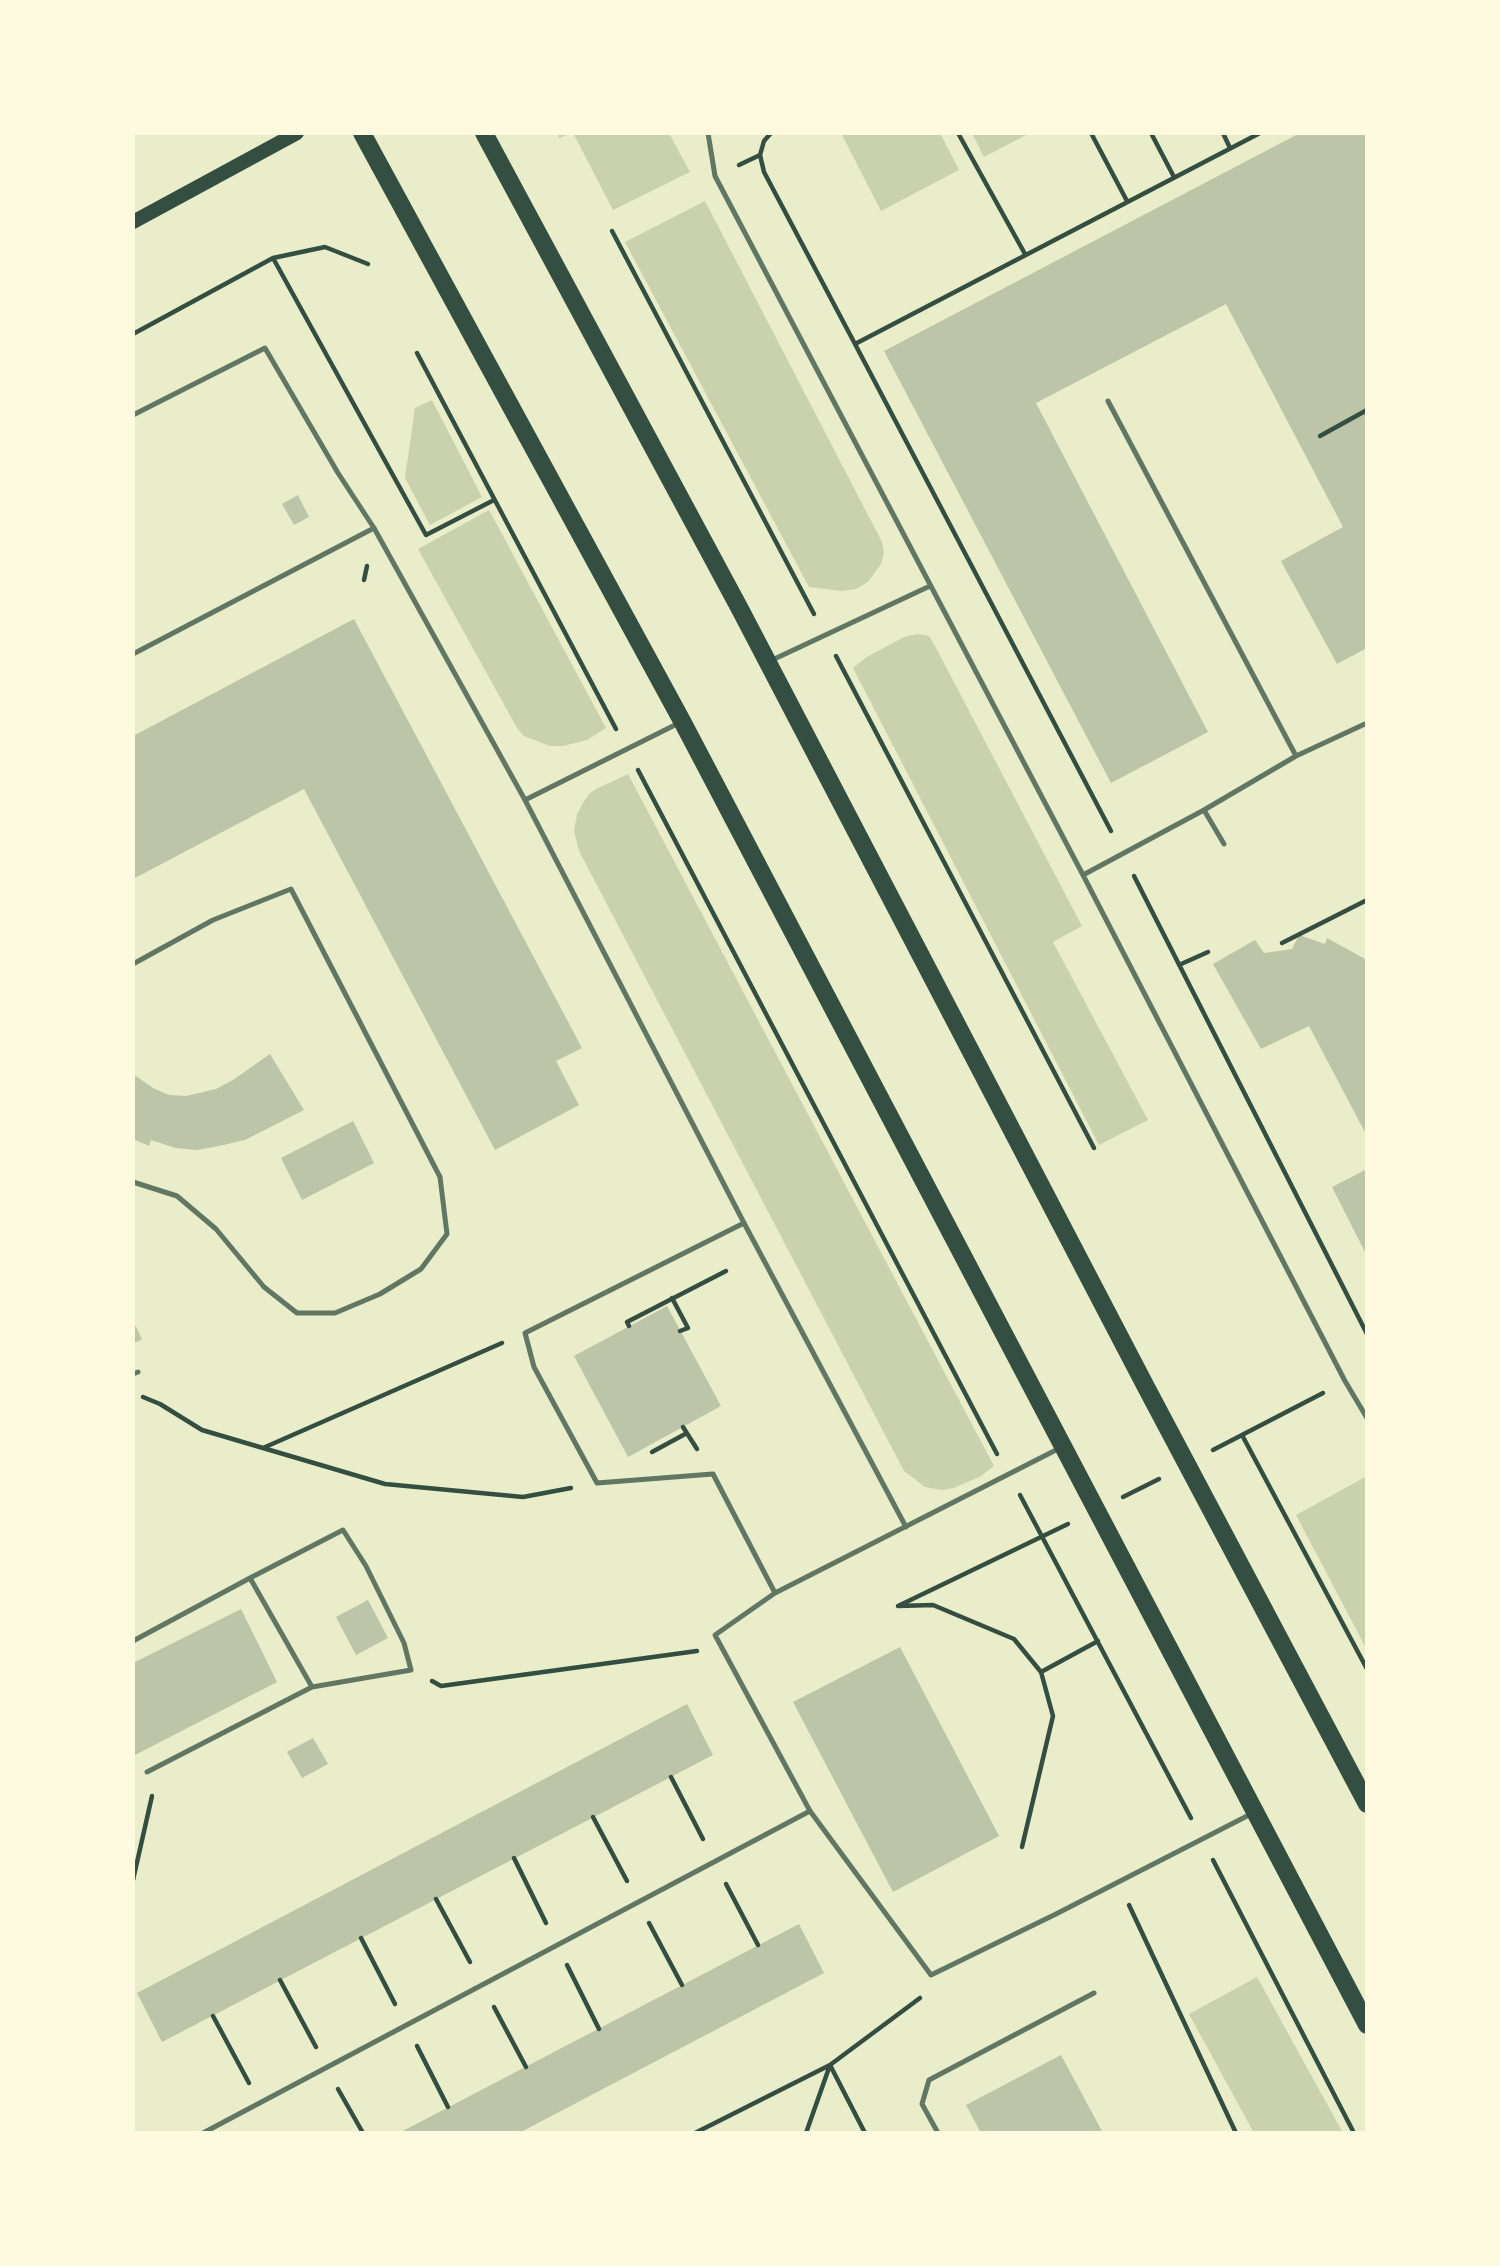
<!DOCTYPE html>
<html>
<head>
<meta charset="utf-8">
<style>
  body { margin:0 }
  #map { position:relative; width:1500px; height:2266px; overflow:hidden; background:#e9edc9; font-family:Rubik,sans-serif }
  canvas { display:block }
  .frame { position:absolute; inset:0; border:135px solid #fefae0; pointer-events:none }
</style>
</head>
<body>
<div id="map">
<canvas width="1500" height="2266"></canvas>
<div class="frame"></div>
</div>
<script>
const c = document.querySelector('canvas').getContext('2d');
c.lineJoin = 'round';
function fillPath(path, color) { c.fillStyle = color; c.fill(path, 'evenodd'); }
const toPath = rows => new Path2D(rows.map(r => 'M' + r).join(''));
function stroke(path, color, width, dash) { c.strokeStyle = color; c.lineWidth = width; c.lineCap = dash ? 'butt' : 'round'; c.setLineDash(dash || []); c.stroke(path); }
const green = toPath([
  [558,133,669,133,690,172,613,210,573,133,559,138],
  [841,133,940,133,959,170,881,211],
  [972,133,1030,133,984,157],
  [705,201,882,542,884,553,881,564,868,582,856,589,842,591,809,587,625,242],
  [432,400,482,497,430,525,405,478,415,408],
  [489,510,606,728,587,740,563,746,550,746,524,736,517,728,418,549],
  [918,634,929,636,935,646,1082,926,1053,942,1148,1120,1099,1145,853,668,867,657,904,637],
  [628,774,994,1466,981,1476,954,1488,942,1490,925,1487,904,1471,579,851,574,831,577,814,583,803,589,794,596,789],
  [1367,1476,1367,1650,1296,1515],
  [1257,1977,1343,2133,1254,2133,1189,2014]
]);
const building = toPath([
  [1300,133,1367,133,1367,648,1337,664,1281,561,1343,527,1226,304,1036,403,1208,732,1111,783,884,351],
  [298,495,309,517,294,525,282,504],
  [354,619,582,1048,556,1061,579,1105,495,1150,304,789,133,879,133,736],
  [1299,935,1325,944,1327,938,1367,960,1367,1136,1309,1026,1261,1049,1213,964,1255,940,1264,953,1292,949],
  [270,1054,304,1110,245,1140,219,1146,197,1150,176,1148,151,1140,149,1146,133,1139,133,1074,153,1088,169,1095,186,1096,216,1089,233,1080],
  [353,1121,374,1163,302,1200,281,1158],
  [1367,1169,1367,1256,1332,1187],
  [667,1306,721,1406,628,1457,574,1356],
  [133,1321,142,1339,133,1344],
  [368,1600,388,1638,356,1655,336,1617],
  [241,1609,277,1682,133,1756,133,1663],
  [900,1647,999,1836,893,1892,793,1702],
  [687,1704,713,1755,162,2042,137,1993],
  [313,1738,328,1764,302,1778,287,1752],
  [799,1924,824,1973,519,2133,399,2133],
  [1061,2055,1103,2133,981,2133,966,2105]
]);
const path = toPath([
  [771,133,764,141,760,155,764,172,855,344],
  [958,133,1025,254],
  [1091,133,1127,201],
  [1151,133,1174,177],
  [1223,133,1230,148],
  [739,165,760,155],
  [612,231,814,614],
  [273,258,426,535,494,500],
  [133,334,273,258,325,247,368,264],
  [417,353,616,729],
  [1320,436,1367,410],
  [364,580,367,566],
  [836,656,1094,1148],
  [638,770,997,1454],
  [1111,831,855,344,1260,133],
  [1134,876,1367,1334],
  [1282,943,1367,900],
  [1179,965,1208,952],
  [672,1298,688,1328,680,1331],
  [629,1326,627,1322,726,1271],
  [143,1397,160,1404,202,1430,385,1484,523,1497,571,1488],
  [683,1427,697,1449],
  [1242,1435,1367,1669],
  [263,1448,502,1343],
  [1213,1450,1323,1393],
  [652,1452,687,1433],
  [1020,1495,1191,1818],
  [1123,1497,1159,1479],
  [1041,1672,1098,1641],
  [432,1681,441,1686,697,1651],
  [671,1777,703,1839],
  [593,1817,627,1881],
  [1022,1847,1053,1716,1041,1672,1014,1639,933,1605,898,1606,1068,1524],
  [514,1858,546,1923],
  [1213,1860,1354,2133],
  [133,1880,152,1796],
  [726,1884,758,1945],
  [436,1899,470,1962],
  [1129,1905,1236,2133],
  [649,1923,682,1985],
  [361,1938,395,2004],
  [567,1965,599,2029],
  [280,1980,316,2047],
  [494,2007,526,2067],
  [213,2016,249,2083],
  [417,2046,448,2107],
  [338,2089,363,2133],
  [695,2133,830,2065,865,2133],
  [806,2133,830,2065,920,1998]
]);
const service = toPath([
  [708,133,715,176,1083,875,1345,1381,1367,1418],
  [133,415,265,348,338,473,374,528,525,800,744,1223,906,1527],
  [133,654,374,528],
  [770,661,930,586],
  [1296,756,1367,723],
  [525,800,679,723],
  [1204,810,1224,844],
  [1083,875,1204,810,1296,756,1108,401],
  [133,964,213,920,291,889,440,1177,447,1234,421,1269,380,1294,335,1313,297,1313,264,1287,216,1229,177,1196,133,1182],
  [744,1223,525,1333,534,1367,597,1483,713,1474,775,1593],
  [133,1374,138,1372],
  [1060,1448,775,1593,715,1635,810,1811,931,1975,1056,1914,1251,1814],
  [250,1578,343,1530,366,1566,404,1643,411,1670,312,1687],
  [133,1641,250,1578,312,1687,147,1772],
  [203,2133,810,1811],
  [938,2133,922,2104,929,2080,1094,1993]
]);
const secondary = toPath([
  [133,222,297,133]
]);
const primary = toPath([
  [362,133,682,721,1367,2025],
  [484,133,741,611,1146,1387,1367,1804]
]);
fillPath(green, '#cad2ad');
fillPath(building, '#bcc5a7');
stroke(path, '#344e41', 4.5);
stroke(service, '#617663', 5);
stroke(secondary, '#344e41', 14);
stroke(primary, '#344e41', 18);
</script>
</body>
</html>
